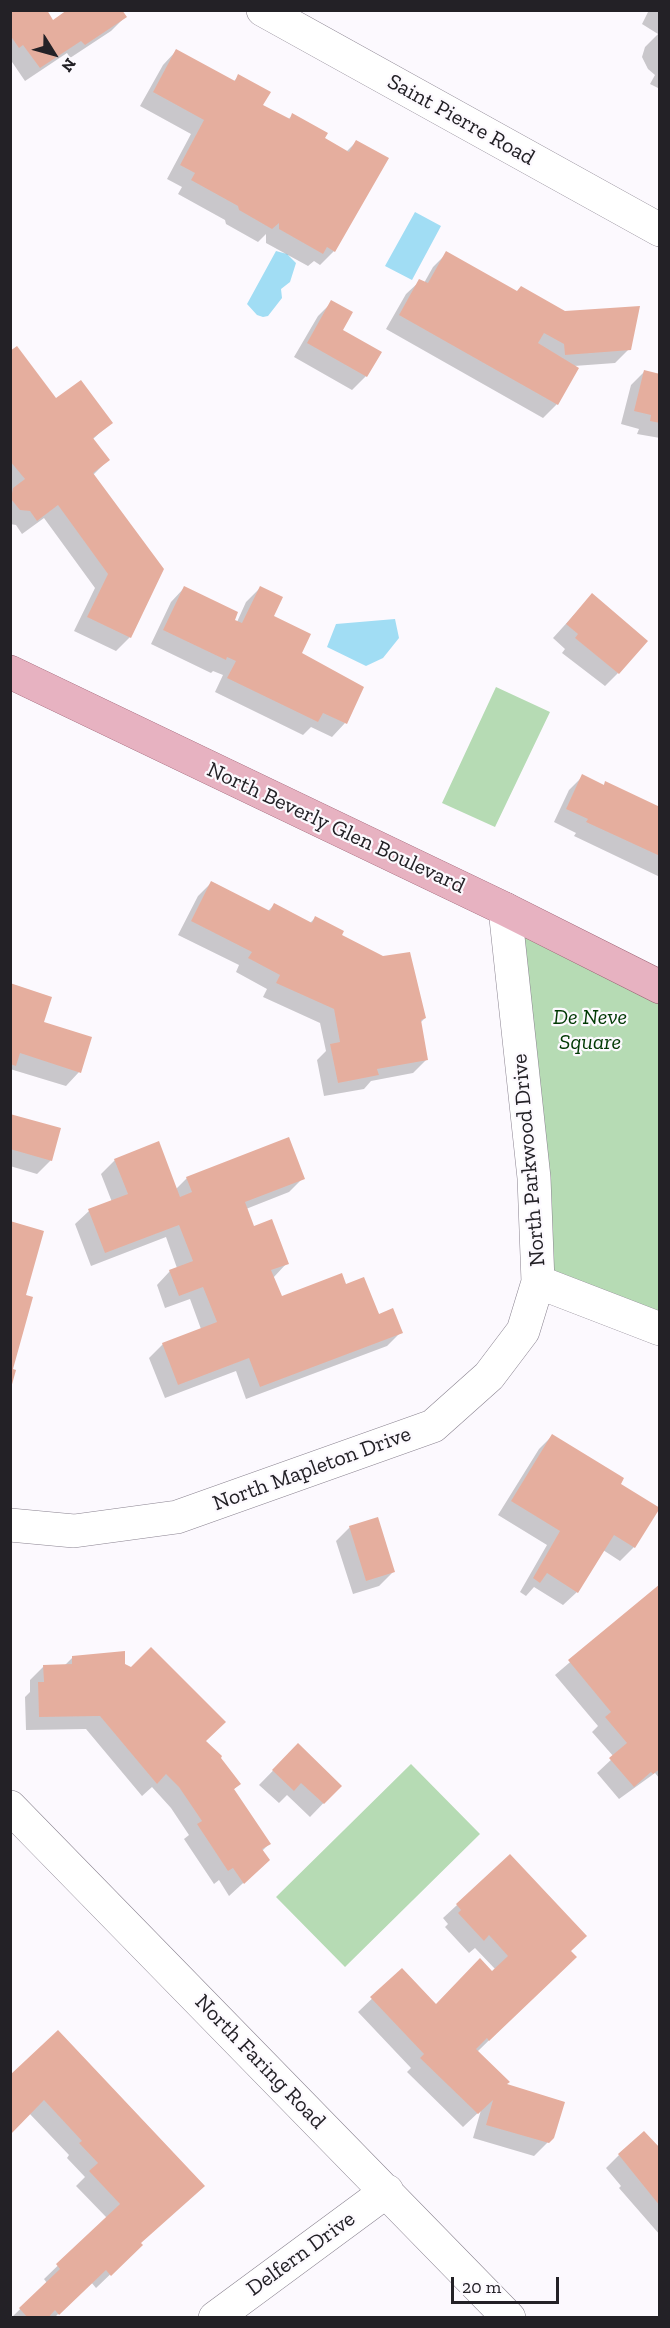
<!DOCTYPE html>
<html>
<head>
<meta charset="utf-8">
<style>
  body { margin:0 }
  #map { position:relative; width:670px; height:2328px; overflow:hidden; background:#fcf9fe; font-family:"Zilla Slab",serif }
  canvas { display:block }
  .frame { position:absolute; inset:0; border:12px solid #232126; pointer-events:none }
  .north { position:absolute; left:24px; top:24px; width:60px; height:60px; -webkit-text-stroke:4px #fcf9fe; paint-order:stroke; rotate:127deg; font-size:16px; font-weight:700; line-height:24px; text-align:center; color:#232126 }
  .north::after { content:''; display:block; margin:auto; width:21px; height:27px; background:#232126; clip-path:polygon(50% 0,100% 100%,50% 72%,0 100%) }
  .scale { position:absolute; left:451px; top:2277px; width:108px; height:27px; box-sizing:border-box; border:3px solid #232126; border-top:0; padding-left:8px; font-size:18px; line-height:21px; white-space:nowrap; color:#232126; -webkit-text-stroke:4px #fcf9fe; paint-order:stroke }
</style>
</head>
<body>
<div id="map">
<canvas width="670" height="2328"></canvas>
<div class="frame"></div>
<div class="north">N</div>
<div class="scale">20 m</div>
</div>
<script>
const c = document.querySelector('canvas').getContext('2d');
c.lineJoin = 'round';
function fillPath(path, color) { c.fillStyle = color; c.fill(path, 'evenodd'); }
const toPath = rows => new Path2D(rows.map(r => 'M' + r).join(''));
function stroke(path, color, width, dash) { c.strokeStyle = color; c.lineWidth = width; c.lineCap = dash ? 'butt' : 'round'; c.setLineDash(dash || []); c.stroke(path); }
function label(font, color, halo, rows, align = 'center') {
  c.font = font + ' "Zilla Slab",serif'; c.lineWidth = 4.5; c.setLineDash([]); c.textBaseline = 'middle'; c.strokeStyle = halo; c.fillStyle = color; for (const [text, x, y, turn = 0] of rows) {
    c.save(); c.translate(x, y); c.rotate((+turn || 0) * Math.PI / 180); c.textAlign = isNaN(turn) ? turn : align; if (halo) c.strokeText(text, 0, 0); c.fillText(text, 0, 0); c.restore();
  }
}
const green = toPath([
  [496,687,550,712,495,827,442,803],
  [505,909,659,987,659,1329,538,1282],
  [411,1764,480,1834,345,1967,276,1897]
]);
const water = toPath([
  [415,212,441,226,412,280,385,266],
  [276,251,287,254,296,263,290,282,281,289,282,298,268,316,263,317,257,315,247,304],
  [395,619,399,638,383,658,366,666,327,647,336,624]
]);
const shadow = toPath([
  [10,10,53,22,125,17,111,31,70,58,67,53,25,81,10,59],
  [649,10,660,10,660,89,650,84,655,75,648,69,642,57,645,47,658,34,642,24],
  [176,51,233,82,239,76,261,105,288,120,292,115,323,139,346,152,356,142,386,158,334,251,320,265,314,261,308,266,266,243,266,234,258,242,226,224,225,220,178,194,182,187,167,179,191,134,140,106,163,65],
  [447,253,516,293,629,349,615,363,574,366,557,404,543,418,386,329,406,294,420,281,424,283,433,267],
  [332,302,341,330,366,376,352,390,294,357,318,316],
  [10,353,56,400,111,422,92,440,108,460,93,475,130,637,116,651,74,631,95,588,44,518,22,534,16,525,10,524],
  [644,372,660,376,660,438,637,434,639,429,621,424,631,385],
  [184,588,237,622,246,602,260,588,272,617,345,723,332,737,311,727,303,735,215,692,223,675,213,671,211,673,151,644,171,602],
  [592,595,618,673,605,686,562,653,565,649,553,638],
  [583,776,603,786,605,783,660,809,660,877,574,836,576,833,554,822,569,790],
  [212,882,268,911,274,905,310,923,315,918,340,936,425,1018,420,1023,427,1059,413,1073,371,1081,364,1089,324,1096,317,1060,326,1051,320,1023,263,997,267,989,236,972,239,965,178,935,198,896],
  [10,985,79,1072,66,1086,10,1069],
  [10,1116,51,1160,37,1174,10,1166],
  [115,1160,176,1189,187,1178,303,1178,289,1192,246,1209,253,1228,287,1263,273,1278,281,1298,345,1286,401,1332,387,1346,246,1399,236,1371,165,1398,149,1358,163,1344,201,1329,190,1299,165,1308,157,1285,170,1271,177,1268,166,1237,91,1266,75,1224,89,1211,112,1202,101,1174],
  [552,1436,618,1484,634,1547,620,1561,603,1550,577,1592,563,1605,534,1587,526,1596,520,1592,547,1545,498,1515,539,1449],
  [350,1527,393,1572,379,1586,353,1594,336,1541],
  [660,1585,660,1779,655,1773,619,1799,597,1773,614,1757,592,1732,598,1726,555,1675],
  [151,1649,224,1722,204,1742,239,1784,233,1790,269,1844,262,1851,254,1873,229,1896,219,1880,214,1884,184,1839,189,1835,171,1808,152,1787,142,1796,86,1729,26,1730,25,1697,30,1692,30,1680,44,1666,64,1666,73,1657,132,1669],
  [298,1745,340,1786,310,1817,287,1795,279,1803,259,1785],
  [510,1856,569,1952,561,1970,477,2052,548,2142,534,2156,473,2138,481,2110,463,2127,407,2072,411,2068,358,2012,402,1970,435,2005,496,1970,475,1948,469,1953,445,1927,448,1924,443,1918],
  [58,2032,141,2245,96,2288,91,2282,54,2318,11,2318,47,2283,44,2279,107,2218,76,2186,85,2177,67,2158,69,2155,29,2113],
  [660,2150,660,2235,619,2188,621,2186,606,2168,619,2155]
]);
const building = toPath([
  [10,10,47,10,53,20,67,10,122,10,127,17,85,45,81,41,40,68,23,45,19,48,10,35],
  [176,49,235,81,238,74,271,92,263,105,290,119,292,113,328,133,325,138,349,152,356,140,389,158,335,252,327,247,323,254,279,229,279,223,272,229,239,210,238,206,191,180,195,173,180,165,204,120,153,92],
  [446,251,517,291,521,286,565,311,640,306,631,350,565,355,564,344,544,333,538,343,579,368,558,405,399,315,419,279,428,283],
  [331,300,353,312,343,330,382,352,367,377,307,343],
  [17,346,56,398,81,380,113,423,93,438,110,460,93,473,164,569,131,638,87,617,108,574,58,505,37,521,30,511,20,510,11,499,13,488,25,479,10,461,10,351],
  [644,370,660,374,660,423,650,421,651,415,634,411],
  [184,586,238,612,235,620,242,623,260,586,283,597,274,616,311,634,302,653,364,687,347,724,323,713,318,722,227,678,236,661,227,657,226,660,163,630],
  [592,593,648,641,619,674,575,638,578,634,566,624],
  [582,774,604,785,605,781,660,807,660,856,586,822,588,819,566,809],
  [211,881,270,911,274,903,312,923,315,916,344,931,342,935,383,956,410,952,426,1018,421,1020,428,1060,377,1069,379,1075,338,1083,330,1044,340,1042,334,1009,276,983,280,975,248,958,252,952,191,921],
  [10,983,52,997,44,1022,92,1037,81,1073,20,1053,16,1066,10,1064],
  [10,1114,61,1128,52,1161,10,1149],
  [289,1137,305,1179,245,1202,254,1226,272,1219,289,1264,271,1270,282,1296,342,1273,346,1284,364,1277,379,1314,393,1308,403,1333,260,1387,249,1358,178,1385,162,1343,217,1322,203,1287,179,1296,169,1270,193,1261,179,1225,105,1253,88,1209,128,1194,114,1159,159,1141,180,1197,192,1192,186,1177],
  [10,1221,44,1231,26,1295,33,1297,13,1369,16,1370,11,1388],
  [552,1434,624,1478,621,1484,660,1508,635,1548,614,1535,578,1593,547,1573,540,1583,533,1578,560,1531,511,1501],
  [378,1517,395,1572,366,1581,349,1526],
  [660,1584,660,1769,653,1774,651,1772,634,1787,609,1758,627,1743,605,1717,611,1712,568,1660],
  [151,1647,226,1722,206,1741,222,1756,221,1758,241,1784,234,1789,271,1844,262,1849,270,1860,244,1884,233,1868,228,1871,197,1824,202,1821,179,1787,166,1774,157,1784,100,1716,39,1717,38,1682,44,1682,43,1665,72,1664,72,1656,125,1651,125,1664,131,1667],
  [298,1743,342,1786,324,1804,301,1783,294,1791,272,1770],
  [510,1854,587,1936,571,1951,577,1957,489,2041,487,2038,476,2049,510,2082,507,2084,565,2102,554,2138,549,2143,486,2125,493,2100,478,2114,420,2058,424,2054,370,1997,402,1968,436,2004,480,1958,492,1971,508,1956,489,1935,484,1941,458,1913,461,1910,456,1904],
  [58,2030,205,2186,141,2243,143,2245,111,2276,106,2270,59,2315,55,2310,48,2318,28,2318,19,2308,60,2269,56,2264,120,2204,89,2171,98,2163,79,2143,82,2141,44,2100,10,2135,10,2075],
  [644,2131,660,2148,660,2206,618,2154]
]);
const minor = toPath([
  [263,10,660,230],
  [505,909,534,1178,538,1282,660,1329],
  [10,1525,74,1531,177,1517,433,1426,489,1376,523,1331,538,1282],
  [10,1807,509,2318],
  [215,2318,387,2191]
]);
const major = toPath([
  [10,672,505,909,660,987]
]);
const streetNames = [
  ["Saint Pierre Road",461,120,29],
  ["North Beverly Glen Boulevard",336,828,25],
  ["North Parkwood Drive",529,1160,-95],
  ["North Mapleton Drive",312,1469,-20],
  ["North Faring Road",260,2062,46],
  ["Delfern Drive",301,2254,-36]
];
const parkNames = [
  ["De Neve",590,1018],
  ["Square",590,1043]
];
fillPath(green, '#b6dbb4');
fillPath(water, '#a1ddf4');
fillPath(shadow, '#0003');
fillPath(building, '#e5ae9e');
stroke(minor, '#8a8390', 34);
stroke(major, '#985e70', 34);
stroke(minor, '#fff', 33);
stroke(major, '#e7b2c1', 33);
label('22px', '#232126', '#fcf9fe', streetNames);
label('italic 22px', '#003903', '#fcf9fe', parkNames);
</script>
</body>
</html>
